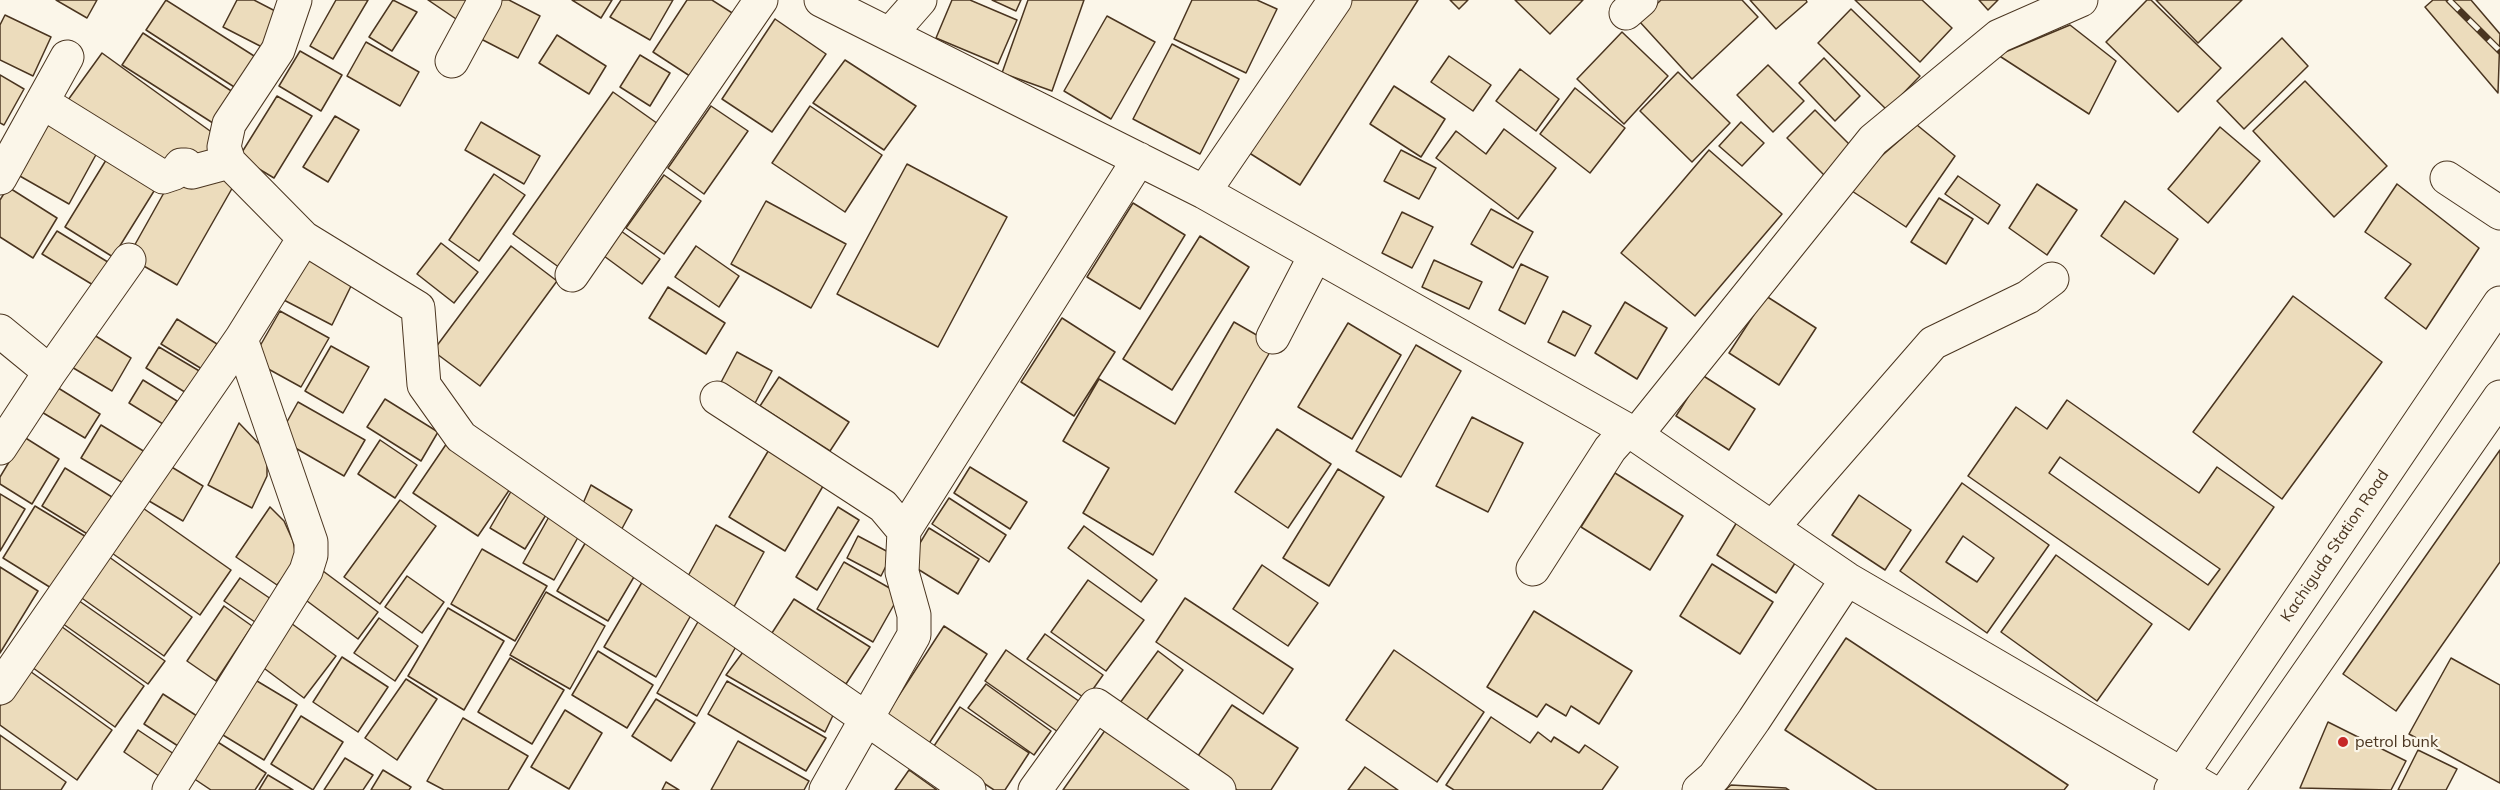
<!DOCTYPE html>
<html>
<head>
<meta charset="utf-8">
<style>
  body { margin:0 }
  canvas { display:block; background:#fbf6e9 }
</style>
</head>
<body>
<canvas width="2500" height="790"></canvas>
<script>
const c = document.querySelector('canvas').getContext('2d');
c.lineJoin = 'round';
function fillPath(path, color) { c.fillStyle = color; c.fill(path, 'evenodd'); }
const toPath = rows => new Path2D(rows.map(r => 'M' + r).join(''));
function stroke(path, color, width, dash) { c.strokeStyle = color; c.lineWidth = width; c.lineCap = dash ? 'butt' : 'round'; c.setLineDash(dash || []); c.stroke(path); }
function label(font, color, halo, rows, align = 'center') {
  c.font = font + ' Mulish,sans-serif'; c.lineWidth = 4.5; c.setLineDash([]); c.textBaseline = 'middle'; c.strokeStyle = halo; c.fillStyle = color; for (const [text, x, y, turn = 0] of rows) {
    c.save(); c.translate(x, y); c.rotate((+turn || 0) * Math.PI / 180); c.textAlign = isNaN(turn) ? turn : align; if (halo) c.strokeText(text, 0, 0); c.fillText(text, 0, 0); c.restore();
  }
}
const building = toPath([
  [56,0,97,0,87,18,56,0],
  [166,0,262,61,242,92,146,30,166,0],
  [237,0,254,0,279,13,262,47,223,27,237,0],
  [336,0,368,0,333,59,310,46,336,0],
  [393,0,417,12,392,51,369,37,393,0],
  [428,0,478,0,462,23,428,0],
  [501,0,509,0,540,16,518,58,481,39,501,0],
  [572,0,612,0,601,18,572,0],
  [621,0,673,0,650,40,610,17,621,0],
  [687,0,712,0,737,16,696,80,653,52,687,0],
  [952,0,970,0,1017,20,998,64,936,38,952,0],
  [992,0,1021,0,1016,11,992,0],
  [1028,0,1084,0,1052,91,1002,73,1028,0],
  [1192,0,1257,0,1277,9,1246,73,1174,39,1192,0],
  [1338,0,1418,0,1300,185,1243,149,1338,0],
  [1450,0,1468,0,1459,9,1450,0],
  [1515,0,1583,0,1550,34,1515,0],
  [1661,0,1742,0,1758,17,1692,79,1639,21,1661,0],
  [1750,0,1806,0,1807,2,1776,29,1750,0],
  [1855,0,1922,0,1952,28,1920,62,1855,0],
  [1979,0,1998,0,1988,10,1979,0],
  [2147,0,2151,0,2221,68,2178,112,2106,42,2147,0],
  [2156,0,2242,0,2198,43,2156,0],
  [2433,0,2471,0,2500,34,2498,93,2425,7,2433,0],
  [1851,9,1920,76,1887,110,1818,43,1851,9],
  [5,15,51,37,33,76,0,60,0,25,5,15],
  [1107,16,1155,42,1111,119,1064,91,1107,16],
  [775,19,826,54,772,132,722,99,775,19],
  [2070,25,2116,61,2089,114,1998,55,2070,25],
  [1622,32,1668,76,1624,124,1577,79,1622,32],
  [143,33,236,94,216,125,122,65,143,33],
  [557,35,606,66,589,94,539,63,557,35],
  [2282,38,2308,66,2244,129,2217,101,2282,38],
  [366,42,419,72,400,106,347,76,366,42],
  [1172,44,1239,79,1200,154,1133,119,1172,44],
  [300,51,342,75,321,111,279,86,300,51],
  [102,53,217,136,200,161,169,167,68,100,102,53],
  [640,55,670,73,650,106,620,87,640,55],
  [1449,56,1491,85,1473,111,1431,82,1449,56],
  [1824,58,1860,96,1835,121,1799,83,1824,58],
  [845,60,916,106,884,150,813,103,845,60],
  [1768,65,1804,101,1773,132,1737,95,1768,65],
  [1520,69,1559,99,1536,131,1496,101,1520,69],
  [1678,72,1730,123,1692,162,1640,111,1678,72],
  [0,75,24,89,4,125,0,123,0,75],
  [2305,81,2387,166,2334,217,2253,131,2305,81],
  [1394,86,1445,119,1421,157,1370,124,1394,86],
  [1575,88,1625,128,1590,173,1540,134,1575,88],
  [613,92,661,126,560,268,513,234,613,92],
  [277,96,312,116,274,178,239,157,277,96],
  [711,106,748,131,704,194,668,168,711,106],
  [810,106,882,155,845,212,772,163,810,106],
  [1815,110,1853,148,1825,176,1787,138,1815,110],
  [335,116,359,130,328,182,303,167,335,116],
  [41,119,98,151,69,204,11,171,41,119],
  [481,122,540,156,524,184,465,150,481,122],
  [1741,122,1764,143,1742,166,1719,146,1741,122],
  [1917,125,1955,156,1906,227,1846,187,1917,125],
  [2220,127,2260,161,2208,223,2168,189,2220,127],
  [1504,129,1556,168,1518,219,1436,158,1456,131,1486,154,1504,129],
  [1401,150,1436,168,1419,199,1384,181,1401,150],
  [1709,150,1782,214,1695,316,1621,253,1709,150],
  [111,152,159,183,113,257,65,227,111,152],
  [907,164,1007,217,938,347,837,294,907,164],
  [207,169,234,185,177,285,128,257,175,173,207,169],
  [494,174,525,195,479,261,449,240,494,174],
  [664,175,701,201,664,254,626,228,664,175],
  [1958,176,2000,205,1988,224,1945,194,1958,176],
  [2037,184,2077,210,2047,255,2009,228,2037,184],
  [2397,184,2479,248,2426,329,2385,298,2411,264,2365,232,2397,184],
  [8,187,57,218,33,258,0,237,0,200,8,187],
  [1939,198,1973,219,1946,264,1911,242,1939,198],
  [766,201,846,244,811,308,731,264,766,201],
  [2125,201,2178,239,2154,274,2101,236,2125,201],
  [1133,203,1185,235,1140,309,1087,277,1133,203],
  [1491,209,1533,232,1513,268,1471,244,1491,209],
  [1402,212,1433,227,1412,268,1382,253,1402,212],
  [57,231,116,267,103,291,42,254,57,231],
  [621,231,660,259,642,284,604,256,621,231],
  [1200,236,1249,267,1172,390,1123,359,1200,236],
  [441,243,478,272,454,303,417,274,441,243],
  [511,246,557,281,480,386,433,351,511,246],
  [696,246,739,276,719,307,675,277,696,246],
  [301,256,353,282,332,325,280,298,301,256],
  [1434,260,1482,282,1469,309,1422,287,1434,260],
  [1521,264,1548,277,1525,324,1499,310,1521,264],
  [668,287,725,323,706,354,649,318,668,287],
  [1766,296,1816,328,1779,385,1729,353,1766,296],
  [2293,296,2382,362,2282,499,2193,432,2293,296],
  [1625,302,1667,328,1637,379,1595,353,1625,302],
  [280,311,329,338,301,387,252,360,280,311],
  [1563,311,1591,326,1575,356,1548,342,1563,311],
  [1062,318,1115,352,1074,416,1021,382,1062,318],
  [177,319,217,344,202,369,161,344,177,319],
  [1234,322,1274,345,1153,555,1083,513,1109,468,1063,441,1099,379,1175,424,1234,322],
  [1348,323,1401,355,1352,439,1298,407,1348,323],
  [86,330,131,358,112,391,65,363,86,330],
  [1416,345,1461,371,1401,477,1356,451,1416,345],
  [331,346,369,367,343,413,305,391,331,346],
  [159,347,201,372,188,394,146,368,159,347],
  [737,352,772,371,753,407,718,388,737,352],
  [1702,375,1755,409,1729,450,1676,416,1702,375],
  [779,377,849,422,830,451,760,406,779,377],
  [143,380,177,401,163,424,129,403,143,380],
  [55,386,100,414,85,438,40,411,55,386],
  [385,399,438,432,421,461,367,427,385,399],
  [2067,400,2199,493,2217,467,2274,507,2189,630,1968,476,2016,407,2047,429,2067,400],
  [2060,457,2220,569,2208,585,2049,473,2060,457],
  [298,402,365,440,344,476,278,438,298,402],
  [1472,417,1523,443,1488,512,1436,486,1472,417],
  [239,423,264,449,267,462,267,476,252,508,208,485,239,423],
  [101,425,145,452,125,484,81,458,101,425],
  [1277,429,1331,464,1288,528,1235,492,1277,429],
  [24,437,59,459,32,504,0,484,0,477,24,437],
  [380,440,417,465,395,498,358,474,380,440],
  [447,443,512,486,478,536,413,493,447,443],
  [770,448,826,481,785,551,729,517,770,448],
  [2500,450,2500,562,2396,711,2343,674,2500,450],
  [165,463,203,486,183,521,144,498,165,463],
  [970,467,1027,502,1010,529,954,493,970,467],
  [65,468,112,497,89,535,42,506,65,468],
  [1338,469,1384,497,1329,586,1283,558,1338,469],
  [1615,473,1683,516,1650,570,1581,527,1615,473],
  [1962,483,2049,545,1987,633,1900,571,1962,483],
  [1963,536,1994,558,1977,582,1946,562,1963,536],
  [591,485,632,510,618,536,581,508,591,485],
  [513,488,549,510,525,549,490,528,513,488],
  [0,494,25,509,0,551,0,494],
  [1859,495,1911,530,1885,570,1832,535,1859,495],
  [949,498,1006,535,989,562,932,524,949,498],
  [400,500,436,526,380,604,344,577,400,500],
  [35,506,88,538,56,591,3,558,35,506],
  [140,506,231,570,200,615,109,551,140,506],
  [270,507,284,521,293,541,297,559,277,585,236,557,270,507],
  [838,507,859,520,817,590,796,577,838,507],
  [550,515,581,532,554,580,523,563,550,515],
  [1737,522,1797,560,1776,593,1717,555,1737,522],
  [716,525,764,552,730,614,682,587,716,525],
  [1084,526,1157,580,1141,602,1068,548,1084,526],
  [929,528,979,559,958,594,908,563,929,528],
  [590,535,641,565,608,621,557,591,590,535],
  [858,536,892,554,881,576,847,558,858,536],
  [482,549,547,586,515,641,451,604,482,549],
  [105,554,192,617,164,656,76,594,105,554],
  [2056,555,2152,624,2097,701,2001,632,2056,555],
  [844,562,900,594,873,642,817,609,844,562],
  [1712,564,1773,602,1740,654,1680,616,1712,564],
  [1262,565,1318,603,1288,646,1233,609,1262,565],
  [0,567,38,591,0,653,0,567],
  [319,568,378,612,358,639,299,595,319,568],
  [407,576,444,602,422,633,385,607,407,576],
  [240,578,271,599,255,622,224,601,240,578],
  [644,579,695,608,656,677,604,647,644,579],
  [1088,580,1144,620,1106,671,1051,632,1088,580],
  [546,592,605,626,570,689,510,655,546,592],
  [75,598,165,661,148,684,59,621,75,598],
  [1185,598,1293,669,1263,714,1156,642,1185,598],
  [794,599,870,647,846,684,770,636,794,599],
  [224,606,252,626,216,681,187,661,224,606],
  [448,608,504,641,464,710,408,676,448,608],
  [1534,611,1632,671,1599,724,1571,706,1566,716,1546,704,1537,717,1487,687,1534,611],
  [284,618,336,656,304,698,253,660,284,618],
  [379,618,418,646,395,681,354,653,379,618],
  [699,620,738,643,697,716,657,693,699,620],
  [58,624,144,686,115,727,29,665,58,624],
  [944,626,987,654,928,745,885,717,944,626],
  [1045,634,1103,675,1086,699,1027,659,1045,634],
  [1846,638,2068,785,2064,790,1877,790,1785,730,1846,638],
  [1006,650,1083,704,1061,734,985,681,1006,650],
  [1394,650,1484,712,1437,782,1346,720,1394,650],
  [598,651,653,685,627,728,572,695,598,651],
  [1158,651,1183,670,1143,725,1117,707,1158,651],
  [743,652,837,707,825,732,726,675,743,652],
  [342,657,388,687,358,732,313,702,342,657],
  [510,658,564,690,532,744,478,712,510,658],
  [2451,658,2500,685,2500,783,2409,734,2451,658],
  [27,669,112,730,77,780,0,725,0,706,27,669],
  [247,675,297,705,264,760,213,729,247,675],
  [406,679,437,699,397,760,365,738,406,679],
  [727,681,826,738,806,771,708,714,727,681],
  [986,684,1051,731,1034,755,968,708,986,684],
  [163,694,197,716,178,746,144,724,163,694],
  [656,699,695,723,671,761,632,736,656,699],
  [1232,705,1298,748,1271,790,1237,790,1194,762,1232,705],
  [960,707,1029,753,1005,790,994,790,932,749,960,707],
  [565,710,602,733,569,789,531,767,565,710],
  [301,716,343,742,313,790,271,764,301,716],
  [1491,717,1530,743,1538,732,1551,742,1554,737,1579,753,1585,745,1618,767,1602,790,1454,790,1446,785,1491,717],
  [463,718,528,756,508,790,444,790,427,781,463,718],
  [2328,722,2406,761,2391,790,2300,788,2328,722],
  [1106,729,1191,790,1063,790,1106,729],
  [138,730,174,754,159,776,124,752,138,730],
  [0,735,66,782,61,790,0,790,0,735],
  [213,739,266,773,255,790,211,790,190,776,213,739],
  [738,741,809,781,804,790,711,790,738,741],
  [2418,750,2457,769,2446,790,2398,790,2418,750],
  [345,758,373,775,363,790,324,790,345,758],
  [1365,767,1398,790,1348,790,1365,767],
  [383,770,411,787,409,790,371,790,383,770],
  [909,770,937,790,895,790,909,770],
  [268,775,293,790,259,790,268,775],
  [666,782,679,790,662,790,666,782],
  [1731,785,1786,788,1789,790,1725,790,1731,785]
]);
const street = toPath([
  [821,0,1204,192,1636,435,1847,579,2209,790],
  [1626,13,1641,0],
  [891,33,920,0],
  [452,61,485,0],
  [42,102,163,177,175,173,181,165,186,165,192,172,229,162],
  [0,178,67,57],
  [2447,178,2500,213],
  [1204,192,1335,0],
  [304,238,418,308,424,385,461,437,969,790],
  [572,275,761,0],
  [0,331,50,372,0,448],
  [1273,337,1315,256],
  [50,372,129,260],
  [717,398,883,506,904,531],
  [1636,435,1873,140,1999,36,2081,0],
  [1772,528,1933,343,2028,297,2052,279],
  [1533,569,1610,449,1627,430],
  [0,688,241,339,304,238,229,162,224,147,229,124,278,50,295,0],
  [169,790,306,571,311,555,311,542,241,339],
  [826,790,914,635,914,615,902,572,904,531,1139,159],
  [1035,790,1096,705,1219,790],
  [1699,790,1714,777,1754,720,1847,579]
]);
const secondary = toPath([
  [2171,790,2500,303],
  [2227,790,2500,397]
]);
const rail = toPath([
  [2449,0,2500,51]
]);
const markers = [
  [2343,742,6,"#c62828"]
];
const streetNames = [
  ["Kachiguda Station Road",2335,546,-56]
];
const poiNames = [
  ["petrol bunk",2355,742]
];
fillPath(building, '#ecdcbc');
stroke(building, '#4a3520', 1.5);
stroke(street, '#4a3520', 35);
stroke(secondary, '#4a3520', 35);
stroke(street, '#fbf6e9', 33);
stroke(secondary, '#fbf6e9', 33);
stroke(rail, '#4a3520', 7);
stroke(rail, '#fbf6e9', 4.5, [14]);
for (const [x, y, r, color] of markers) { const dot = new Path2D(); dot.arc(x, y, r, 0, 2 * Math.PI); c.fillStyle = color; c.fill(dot); stroke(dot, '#fbf6e9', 2); }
label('16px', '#4a3520', '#fbf6e9', streetNames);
label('16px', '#4a3520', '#fbf6e9', poiNames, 'left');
</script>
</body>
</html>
